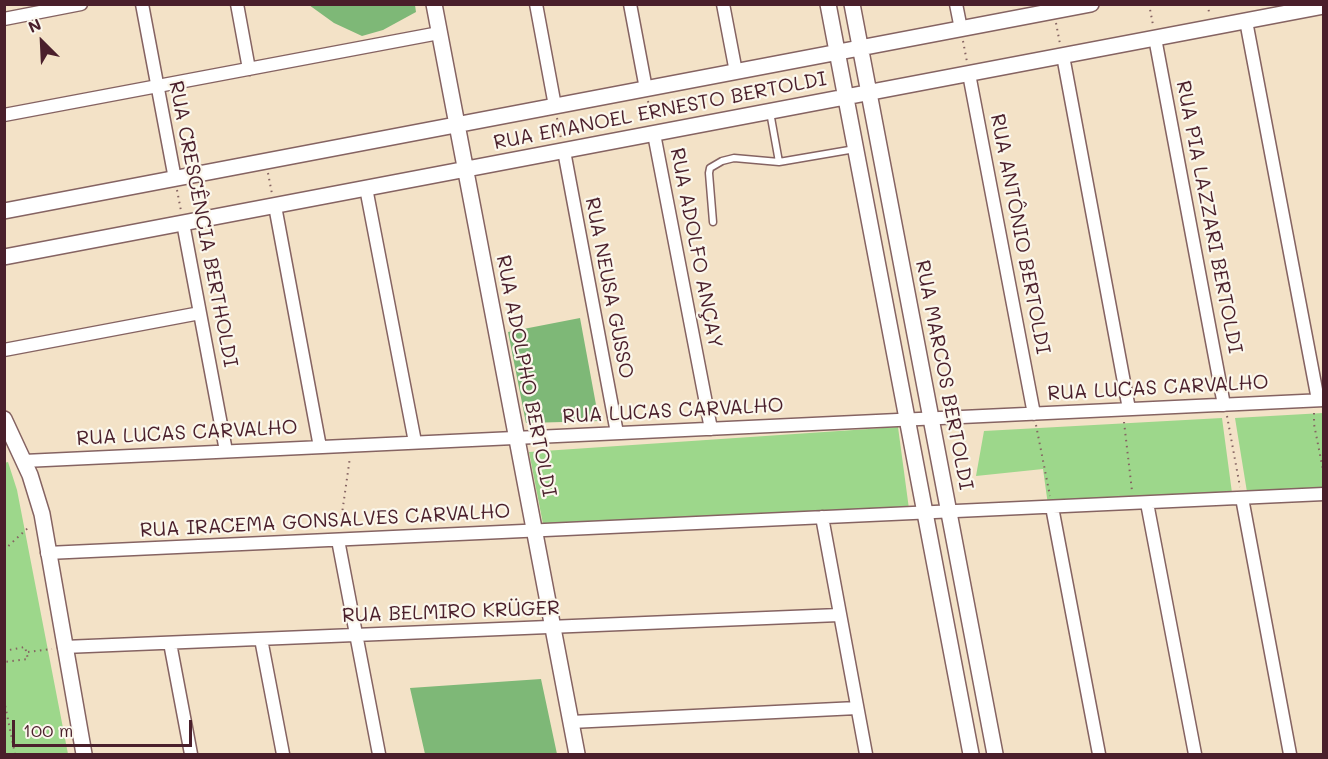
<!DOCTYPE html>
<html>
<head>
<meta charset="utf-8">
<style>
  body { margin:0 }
  #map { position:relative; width:1328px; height:759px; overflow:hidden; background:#f3e2c7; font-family:Mali,sans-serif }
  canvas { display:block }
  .frame { position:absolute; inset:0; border:6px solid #4a1f2b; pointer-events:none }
  .north { position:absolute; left:12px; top:12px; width:60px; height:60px; -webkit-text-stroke:4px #fbf7ec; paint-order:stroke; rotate:336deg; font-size:16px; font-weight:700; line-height:24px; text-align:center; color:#4a1f2b }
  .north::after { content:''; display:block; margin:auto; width:21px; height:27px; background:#4a1f2b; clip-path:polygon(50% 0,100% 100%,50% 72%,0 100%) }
  .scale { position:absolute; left:12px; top:720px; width:180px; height:27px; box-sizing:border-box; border:3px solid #4a1f2b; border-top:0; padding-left:8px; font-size:18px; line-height:21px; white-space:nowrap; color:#4a1f2b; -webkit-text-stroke:4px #fbf7ec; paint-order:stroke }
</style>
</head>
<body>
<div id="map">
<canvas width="1328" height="759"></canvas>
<div class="frame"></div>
<div class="north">N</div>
<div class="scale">100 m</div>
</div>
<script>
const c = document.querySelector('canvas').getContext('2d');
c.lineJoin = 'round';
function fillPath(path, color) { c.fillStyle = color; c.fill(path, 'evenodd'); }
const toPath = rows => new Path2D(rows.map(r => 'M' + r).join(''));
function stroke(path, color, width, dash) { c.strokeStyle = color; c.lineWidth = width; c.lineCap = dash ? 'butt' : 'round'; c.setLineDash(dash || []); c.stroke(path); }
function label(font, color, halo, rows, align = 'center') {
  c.font = font + ' Mali,sans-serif'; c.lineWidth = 4.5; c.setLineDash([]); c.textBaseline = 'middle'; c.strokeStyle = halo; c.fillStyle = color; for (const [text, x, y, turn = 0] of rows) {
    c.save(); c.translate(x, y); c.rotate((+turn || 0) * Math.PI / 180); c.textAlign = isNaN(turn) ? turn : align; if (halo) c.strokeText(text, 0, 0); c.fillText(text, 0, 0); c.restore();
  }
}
const green = toPath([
  [1323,413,1323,488,1247,492,1235,418],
  [1222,418,1232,493,1048,505,1043,469,976,476,984,431],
  [898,427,909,509,544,529,529,452],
  [8,462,17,490,68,754,5,754,4,463]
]);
const forest = toPath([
  [309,5,415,5,416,12,383,30,362,36,334,23],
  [580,318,599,421,526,423,508,332],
  [541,679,557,754,425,754,410,688]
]);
const path = toPath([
  [1149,4,1153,25],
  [1208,4,1209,13],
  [1056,23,1060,44],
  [963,41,967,62],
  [648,101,652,122],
  [557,118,561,139],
  [268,173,272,194],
  [177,190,181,211],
  [1314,413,1314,424,1324,475],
  [1227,416,1240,487],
  [1124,422,1132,491],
  [1036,425,1050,496],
  [340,528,350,457],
  [4,550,30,526],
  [4,651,25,647,28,659,4,662],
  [28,652,52,649],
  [4,700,15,754]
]);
const service = toPath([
  [770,112,779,162],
  [713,222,709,173,710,168,722,161,734,158,779,162,855,149]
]);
const minor = toPath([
  [142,4,175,179],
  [237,4,249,69],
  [536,4,555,106],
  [630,4,646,89],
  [723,4,736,72],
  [956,4,961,29],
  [4,19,81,4],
  [1246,21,1318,400],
  [1155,38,1224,405],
  [1063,56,1129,409],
  [969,74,1034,414],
  [4,115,439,33],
  [654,134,711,429],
  [564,151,617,433],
  [366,188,415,442],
  [275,206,320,447],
  [183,223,226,451],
  [4,350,200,313],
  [24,461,1324,400],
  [1242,498,1290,754],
  [1147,503,1195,754],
  [1052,507,1099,754],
  [822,517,866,754],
  [338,540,379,754],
  [47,553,1324,494],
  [261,639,283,754],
  [170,643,191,754],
  [64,647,839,615],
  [571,722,857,708]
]);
const tertiary = toPath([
  [434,4,577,754],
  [828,4,971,754],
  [852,4,995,754],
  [4,211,1091,4],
  [4,257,1324,6],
  [4,419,30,475,42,514,84,754]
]);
const streetNames = [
  ["RUA EMANOEL ERNESTO BERTOLDI",660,111,-11],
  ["RUA PIA LAZZARI BERTOLDI",1209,217,79],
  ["RUA CRESCÊNCIA BERTHOLDI",203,224,79],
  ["RUA ANTÔNIO BERTOLDI",1020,234,79],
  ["RUA ADOLFO ANÇAY",696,248,79],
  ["RUA NEUSA GUSSO",609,288,79],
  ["RUA MARCOS BERTOLDI",944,375,79],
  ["RUA ADOLPHO BERTOLDI",526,376,79],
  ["RUA LUCAS CARVALHO",1158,388,-3],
  ["RUA LUCAS CARVALHO",673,411,-3],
  ["RUA LUCAS CARVALHO",187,433,-3],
  ["RUA IRACEMA GONSALVES CARVALHO",325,521,-3],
  ["RUA BELMIRO KRÜGER",451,612,-2]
];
fillPath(green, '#9dd78b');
fillPath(forest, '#7eb877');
stroke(service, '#856362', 9);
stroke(minor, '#856362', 15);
stroke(tertiary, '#856362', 18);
stroke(path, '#856362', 2, [1.5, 4.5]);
stroke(service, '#fff', 6);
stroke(minor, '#fff', 12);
stroke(tertiary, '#fff', 15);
label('20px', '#4a1f2b', '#fbf7ec', streetNames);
</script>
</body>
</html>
